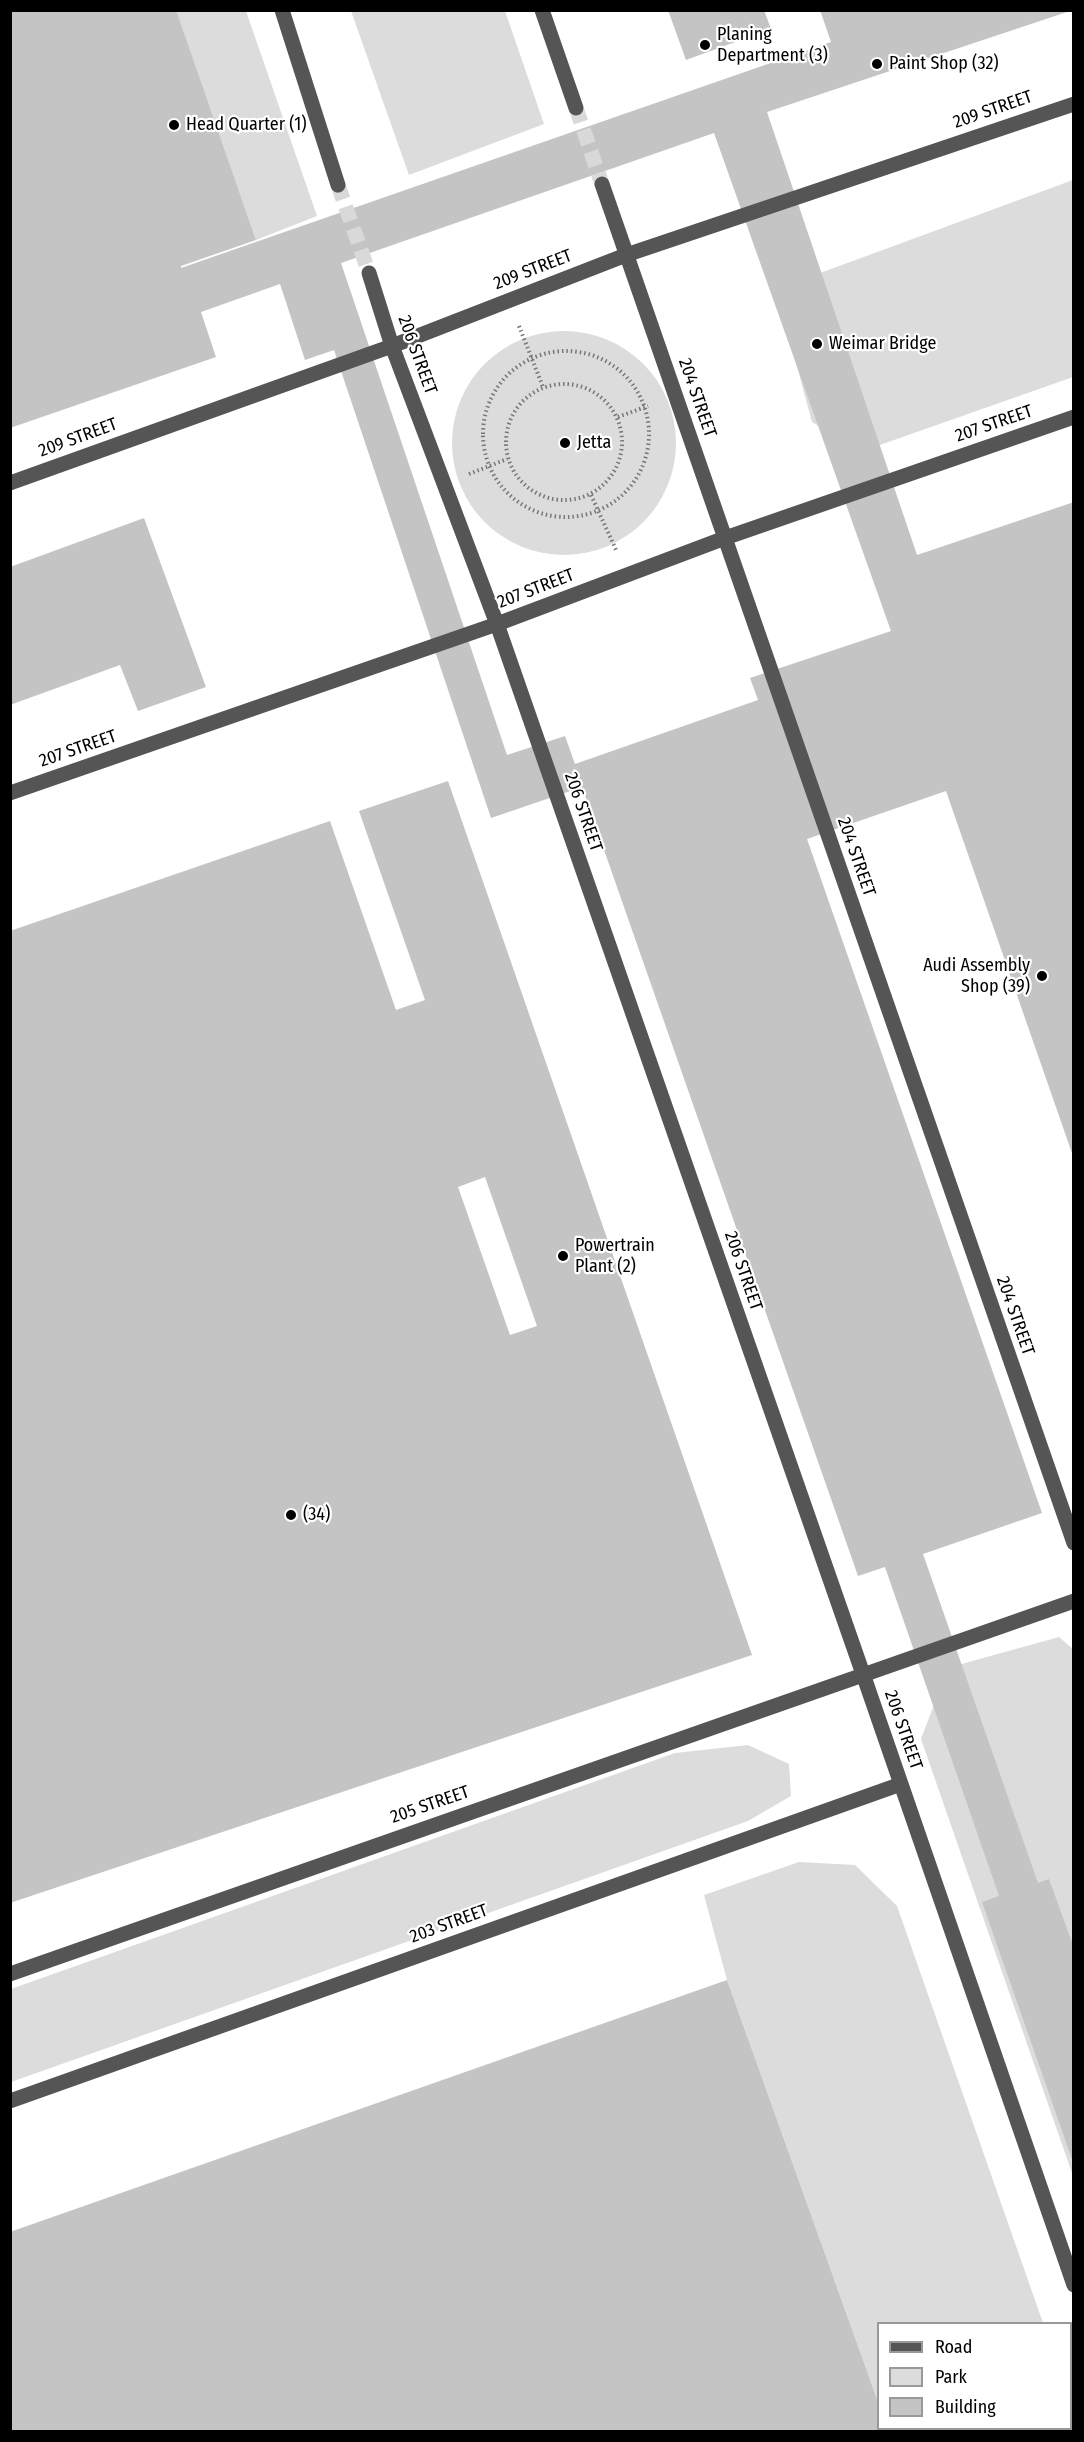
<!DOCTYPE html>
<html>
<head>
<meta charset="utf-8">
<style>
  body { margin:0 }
  #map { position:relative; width:1084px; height:2442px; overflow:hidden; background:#fff; font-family:"Fira Sans Condensed",sans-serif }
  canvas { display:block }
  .frame { position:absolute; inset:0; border:12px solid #000; pointer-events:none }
  .legend { position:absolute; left:877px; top:2322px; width:195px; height:108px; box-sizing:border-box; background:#fff; border:2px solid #999; margin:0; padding:8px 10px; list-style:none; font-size:18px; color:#000 }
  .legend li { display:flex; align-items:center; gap:12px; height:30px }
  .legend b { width:30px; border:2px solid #999 }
</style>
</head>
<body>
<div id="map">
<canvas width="1084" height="2442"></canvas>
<div class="frame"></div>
<ul class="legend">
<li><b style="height:8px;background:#555"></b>Road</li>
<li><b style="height:16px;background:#dcdcdc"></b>Park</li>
<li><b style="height:16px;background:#c4c4c4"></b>Building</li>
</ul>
</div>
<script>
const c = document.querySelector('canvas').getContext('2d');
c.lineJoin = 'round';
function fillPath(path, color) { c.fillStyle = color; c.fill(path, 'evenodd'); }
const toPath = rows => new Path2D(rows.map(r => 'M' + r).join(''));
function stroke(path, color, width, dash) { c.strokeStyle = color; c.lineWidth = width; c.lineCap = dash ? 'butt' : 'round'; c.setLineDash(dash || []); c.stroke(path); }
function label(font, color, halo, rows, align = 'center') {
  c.font = font + ' "Fira Sans Condensed",sans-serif'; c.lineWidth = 4.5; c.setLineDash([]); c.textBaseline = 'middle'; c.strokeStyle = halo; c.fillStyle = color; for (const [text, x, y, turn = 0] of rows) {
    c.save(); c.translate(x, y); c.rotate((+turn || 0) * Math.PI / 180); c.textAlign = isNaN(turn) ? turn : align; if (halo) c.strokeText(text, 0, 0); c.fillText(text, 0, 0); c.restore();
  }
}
const green = toPath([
  [176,11,246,11,317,216,256,240],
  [351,11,505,11,544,124,409,175],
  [1073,180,1073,377,860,452,812,422,784,319,793,283],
  '452 443a112 112 0 1 1 224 0a112 112 0 1 1-224 0Z',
  [1059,1637,1073,1649,1073,2176,921,1739,935,1702,958,1665],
  [748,1745,789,1764,791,1796,748,1821,11,2082,11,1989,675,1753],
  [799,1862,855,1865,897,1906,1043,2323,878,2324,878,2402,727,1980,704,1895],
  [1071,2402,1073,2411,1073,2431,889,2432,888,2429,1070,2428]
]);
const building = toPath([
  [10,10,176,10,256,240,181,266,181,268,831,42,820,10,1073,10,767,112,917,555,1074,502,1074,1159,946,791,807,839,1042,1513,923,1554,1038,1883,1049,1879,1074,1948,1074,2165,982,1902,999,1896,885,1567,858,1576,582,787,491,818,334,350,305,360,280,284,201,312,216,357,10,428],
  [714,133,891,631,750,678,758,700,575,764,565,736,507,755,341,263],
  [668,10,764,10,771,29,686,60],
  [144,518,206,687,138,711,120,665,10,705,10,567],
  [448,781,752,1655,10,1903,10,931,330,821,396,1010,425,1000,359,811],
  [485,1177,537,1326,510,1335,458,1187],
  [727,1980,878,2402,878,2428,888,2428,889,2432,10,2432,10,2232]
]);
const minorTunnel = toPath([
  [576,108,602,184],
  [338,185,369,273]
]);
const path = toPath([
  [519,326,543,387],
  '483 434a83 83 0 1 1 166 0a83 83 0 1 1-166 0Z',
  '506 442a58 58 0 1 1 116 0a58 58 0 1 1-116 0Z',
  [618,417,648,406],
  [469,474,507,459],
  [591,495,617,552]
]);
const minor = toPath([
  [282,10,338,185],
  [542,10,576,108],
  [602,184,1074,1543],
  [369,273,392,346,497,624,863,1674,1074,2285],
  [10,483,392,346,626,255,1074,104],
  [10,793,497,624,725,538,1074,417],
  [10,1974,1074,1601],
  [10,2101,901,1784]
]);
const markers = [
  [705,45,6,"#000"],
  [877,64,6,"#000"],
  [174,125,6,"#000"],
  [817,344,6,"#000"],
  [565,443,6,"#000"],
  [1042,976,6,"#000"],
  [563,1256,6,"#000"],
  [291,1515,6,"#000"]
];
const poiNames = [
  ["Planing",717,35],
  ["Department (3)",717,56],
  ["Paint Shop (32)",889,64],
  ["Head Quarter (1)",186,125],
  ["Weimar Bridge",829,344],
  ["Jetta",577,443],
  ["Audi Assembly",1030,966,"right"],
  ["Shop (39)",1030,987,"right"],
  ["Powertrain",575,1246],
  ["Plant (2)",575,1267],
  ["(34)",303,1515]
];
const streetNames = [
  ["209 STREET",993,110,-19],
  ["209 STREET",533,270,-21],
  ["206 STREET",417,355,70],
  ["204 STREET",697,398,71],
  ["207 STREET",994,424,-19],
  ["209 STREET",78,438,-20],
  ["207 STREET",536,589,-21],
  ["207 STREET",78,749,-19],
  ["206 STREET",583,812,71],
  ["204 STREET",856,857,71],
  ["206 STREET",743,1271,71],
  ["204 STREET",1015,1316,71],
  ["206 STREET",903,1730,71],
  ["205 STREET",430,1805,-19],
  ["203 STREET",449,1924,-20]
];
fillPath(green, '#dcdcdc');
fillPath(building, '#c4c4c4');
stroke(minorTunnel, '#d9d9d9', 15, [15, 8]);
stroke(path, '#777', 4, [1.5, 3]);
stroke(minor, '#555', 15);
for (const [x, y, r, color] of markers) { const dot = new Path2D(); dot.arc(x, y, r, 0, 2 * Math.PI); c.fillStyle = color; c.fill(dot); stroke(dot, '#fff', 2); }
label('18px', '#000', '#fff', poiNames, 'left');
label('18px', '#000', '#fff', streetNames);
</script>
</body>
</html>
